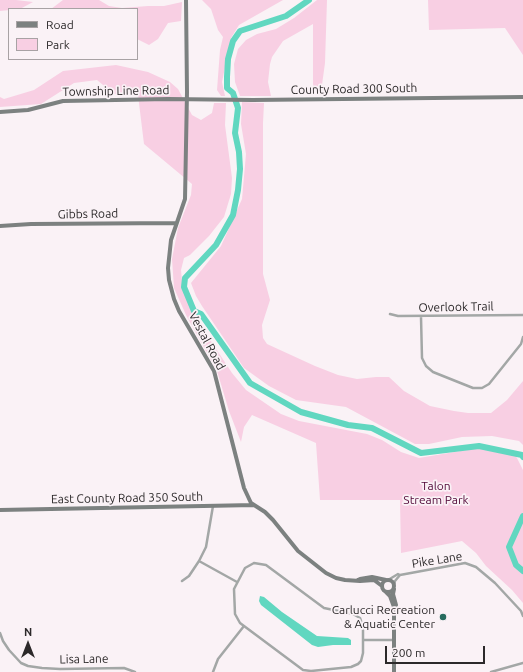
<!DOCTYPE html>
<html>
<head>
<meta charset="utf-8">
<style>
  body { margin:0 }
  #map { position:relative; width:523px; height:672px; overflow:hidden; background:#faf2f6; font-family:Ubuntu,sans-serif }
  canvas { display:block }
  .legend { position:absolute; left:8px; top:8px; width:130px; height:52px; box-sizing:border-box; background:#faf2f6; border:1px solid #a8a2a4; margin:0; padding:5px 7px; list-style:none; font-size:12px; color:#2c292a }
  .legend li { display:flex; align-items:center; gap:8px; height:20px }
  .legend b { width:20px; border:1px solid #a8a2a4 }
  .north { position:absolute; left:8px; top:624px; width:40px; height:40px; -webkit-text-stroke:3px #faf2f6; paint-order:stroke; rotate:0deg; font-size:11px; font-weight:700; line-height:16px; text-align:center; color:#2c292a }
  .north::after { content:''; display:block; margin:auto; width:14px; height:18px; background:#2c292a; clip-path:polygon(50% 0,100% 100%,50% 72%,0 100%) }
  .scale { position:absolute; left:385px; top:646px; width:100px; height:18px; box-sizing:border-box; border:2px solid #2c292a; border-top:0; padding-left:5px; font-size:12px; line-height:14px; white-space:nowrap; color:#2c292a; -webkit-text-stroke:3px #faf2f6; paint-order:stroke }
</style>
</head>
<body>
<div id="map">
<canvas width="523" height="672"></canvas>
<ul class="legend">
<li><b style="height:5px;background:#7c8180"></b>Road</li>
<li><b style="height:11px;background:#f8cfe3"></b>Park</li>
</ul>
<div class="north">N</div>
<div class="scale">200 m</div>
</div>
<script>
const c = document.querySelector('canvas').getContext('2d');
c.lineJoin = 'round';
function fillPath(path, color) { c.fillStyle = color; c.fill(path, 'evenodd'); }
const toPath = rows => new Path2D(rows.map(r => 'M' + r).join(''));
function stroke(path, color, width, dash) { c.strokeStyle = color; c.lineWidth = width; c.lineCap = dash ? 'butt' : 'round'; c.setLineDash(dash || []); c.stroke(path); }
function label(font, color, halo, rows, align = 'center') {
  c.font = font + ' Ubuntu,sans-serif'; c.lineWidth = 3.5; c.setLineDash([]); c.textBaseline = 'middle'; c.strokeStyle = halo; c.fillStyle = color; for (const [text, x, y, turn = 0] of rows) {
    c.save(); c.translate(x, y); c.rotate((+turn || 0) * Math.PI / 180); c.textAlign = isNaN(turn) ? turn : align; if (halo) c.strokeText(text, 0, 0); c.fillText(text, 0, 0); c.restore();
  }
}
const green = toPath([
  [0,0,16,0,33,2,20,9,0,11],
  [63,0,99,0,109,6,122,8,148,6,164,6,182,2,181,21,168,23,158,39,149,45,137,39,137,9,51,9],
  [202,0,283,0,239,25,231,38,222,82,225,96,221,96,217,90,220,50,223,37,218,30,211,9],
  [317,0,327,0,325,63,321,92,315,92,313,84,313,24,283,41,272,57,270,64,268,82,271,96,240,96,235,82,234,64,238,49,246,40,257,34,276,29,294,18],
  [428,0,523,0,523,55,505,28,429,30],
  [116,65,148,72,170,82,178,89,192,115,201,120,212,113,214,103,226,103,225,125,232,178,231,194,224,217,209,236,190,255,184,258,181,270,183,291,199,323,232,373,246,390,281,414,299,421,367,434,382,440,401,452,419,458,478,448,516,456,523,470,523,603,512,590,486,566,476,553,462,541,401,553,400,500,320,500,316,443,252,415,244,427,241,442,229,411,217,371,186,315,174,288,172,259,178,228,191,195,192,184,144,144,138,95,114,94,97,80,74,83,41,104,0,107,0,97,4,99,34,90,63,71],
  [242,102,264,103,263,123,263,274,270,300,262,325,263,338,267,344,315,366,338,375,357,379,376,377,389,377,404,391,430,406,454,411,468,413,491,413,507,400,523,381,523,445,519,441,492,436,462,437,429,444,415,444,346,407,296,400,269,386,244,368,202,306,196,296,191,283,221,246,242,199,246,154,241,124]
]);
const water = toPath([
  [260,596,264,597,282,612,317,636,348,638,351,640,351,645,333,645,318,647,312,645,261,605,259,601]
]);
const river = toPath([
  [309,0,286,16,240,31,233,41,228,59,227,77,227,88,233,93,238,108,235,133,239,152,240,169,238,190,233,215,216,245,185,278,184,287,194,311,201,314,250,383,301,412,348,425,372,428,421,453,479,446,522,455,523,457],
  [523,516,509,547,516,565,523,571]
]);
const street = toPath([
  [390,314,398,316,523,315],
  [421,317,422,358,426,366,433,372,473,388,482,388,489,384,521,344,523,337],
  [199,561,237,582],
  [254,563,266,565,324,608,353,614,360,618,363,627,363,653,361,661,358,664,351,667,311,671,303,670,240,623,235,614,234,589,245,568,254,563],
  [388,580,398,574,400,575,465,563,476,567,495,583,521,611,523,616],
  [182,581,189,576,199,561,206,547,213,506],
  [394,585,395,581,400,575],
  [0,633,3,641,9,650,21,663,28,666,42,668,60,669,124,668,135,672],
  [363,640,394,640],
  [213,672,218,659,244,626],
  [491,672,523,663]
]);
const secondary = toPath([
  [186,0,187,92,185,199,171,240,168,268,169,280,174,299,179,311,214,371,244,488,251,503,265,512,273,520,298,551,326,573,336,578,345,580,360,581,374,580,382,586],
  [0,112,28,110,63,101,168,99,253,100,523,97],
  [0,226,31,224,176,223],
  [0,510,254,505],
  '382 586a6 6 0 1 1 12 0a6 6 0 1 1-12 0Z',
  [358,580,360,579,372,577,386,580],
  [394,589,393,594,396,605,394,607,394,672],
  [386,592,390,596,394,607]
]);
const markers = [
  [443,617,4,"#266b5e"]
];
const streetNames = [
  ["County Road 300 South",354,89,-1],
  ["Township Line Road",116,91,-1],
  ["Gibbs Road",88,214,-1],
  ["Overlook Trail",456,307,-1],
  ["Vestal Road",207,341,62],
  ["East County Road 350 South",127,498,-1],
  ["Pike Lane",437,560,-9],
  ["Lisa Lane",84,659,-1]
];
const parkNames = [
  ["Talon",436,486],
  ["Stream Park",436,500]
];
const poiNames = [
  ["Carlucci Recreation",435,610],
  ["& Aquatic Center",435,624]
];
fillPath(green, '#f8cfe3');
fillPath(water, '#61d7c0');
stroke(river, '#61d7c0', 6);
stroke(street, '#a3a7a6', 2.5);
stroke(secondary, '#7c8180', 4);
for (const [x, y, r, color] of markers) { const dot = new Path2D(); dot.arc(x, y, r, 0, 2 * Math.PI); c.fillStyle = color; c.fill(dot); stroke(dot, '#faf2f6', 1.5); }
label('12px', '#2c292a', '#faf2f6', streetNames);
label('12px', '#510838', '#faf2f6', parkNames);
label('12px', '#2c292a', '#faf2f6', poiNames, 'right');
</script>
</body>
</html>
